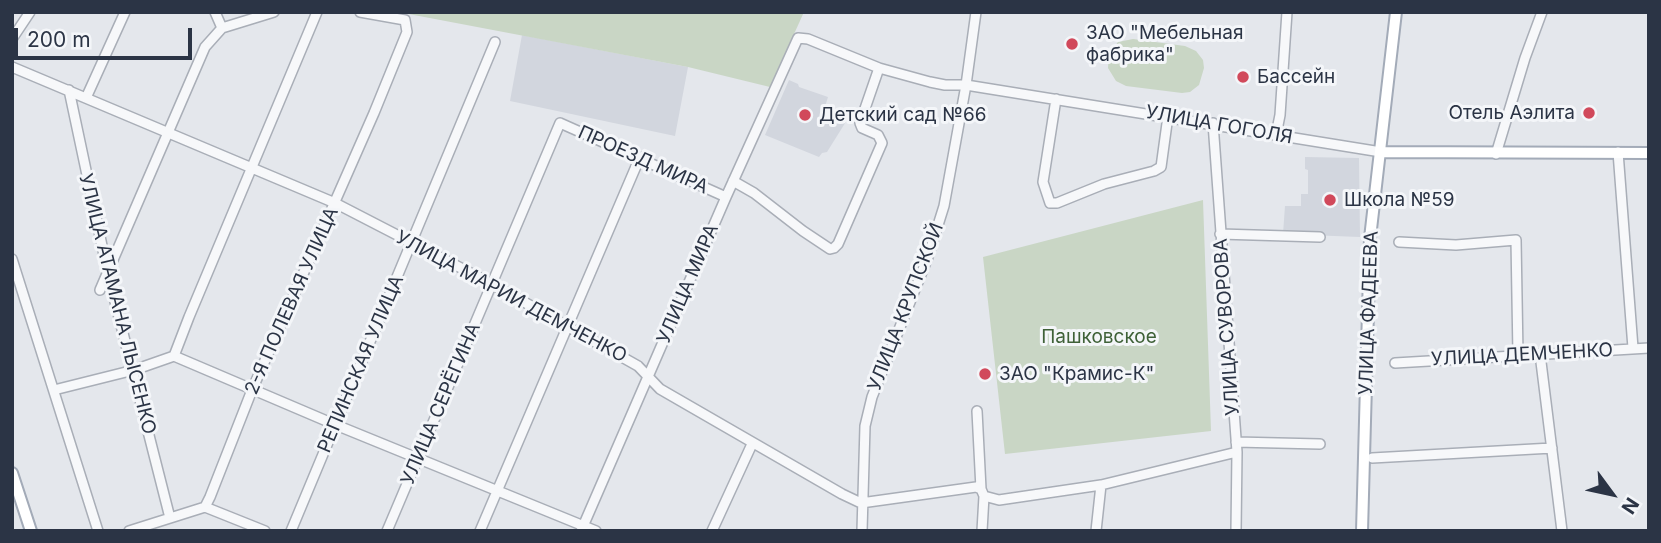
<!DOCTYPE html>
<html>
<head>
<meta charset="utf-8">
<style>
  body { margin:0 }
  #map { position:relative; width:1661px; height:543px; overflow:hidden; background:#e4e7ec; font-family:Inter,sans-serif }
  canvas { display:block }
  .frame { position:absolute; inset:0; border:14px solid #2b3445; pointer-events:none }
  .north { position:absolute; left:1577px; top:459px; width:70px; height:70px; -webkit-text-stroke:5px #f4f6f9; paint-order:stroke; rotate:123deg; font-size:19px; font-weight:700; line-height:28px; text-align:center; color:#2b3445 }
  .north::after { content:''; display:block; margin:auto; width:24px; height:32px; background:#2b3445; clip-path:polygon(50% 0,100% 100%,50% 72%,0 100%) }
  .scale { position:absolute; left:14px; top:28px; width:178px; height:32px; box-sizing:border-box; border:4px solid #2b3445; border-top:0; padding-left:9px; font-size:21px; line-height:24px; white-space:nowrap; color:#2b3445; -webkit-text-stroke:5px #f4f6f9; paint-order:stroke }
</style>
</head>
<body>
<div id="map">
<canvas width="1661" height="543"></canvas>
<div class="frame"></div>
<div class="north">N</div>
<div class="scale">200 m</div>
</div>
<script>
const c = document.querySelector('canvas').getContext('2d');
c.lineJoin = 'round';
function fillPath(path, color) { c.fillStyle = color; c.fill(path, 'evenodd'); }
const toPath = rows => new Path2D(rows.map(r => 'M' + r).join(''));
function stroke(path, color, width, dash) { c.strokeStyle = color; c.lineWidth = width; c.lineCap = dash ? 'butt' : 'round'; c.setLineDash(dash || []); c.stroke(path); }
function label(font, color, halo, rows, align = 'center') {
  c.font = font + ' Inter,sans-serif'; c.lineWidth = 6; c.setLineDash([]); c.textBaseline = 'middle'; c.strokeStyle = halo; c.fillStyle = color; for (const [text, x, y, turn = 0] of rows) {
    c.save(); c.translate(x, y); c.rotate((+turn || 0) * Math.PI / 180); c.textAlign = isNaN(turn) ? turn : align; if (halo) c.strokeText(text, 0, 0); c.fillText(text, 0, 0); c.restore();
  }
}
const built = toPath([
  [522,35,688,67,675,136,510,101],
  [789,80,798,84,799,87,828,97,824,110,847,120,827,152,822,153,819,157,765,135],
  [1305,157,1359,158,1360,237,1283,234,1285,206,1301,206,1301,194,1308,194,1308,170,1305,169]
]);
const green = toPath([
  [398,12,804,12,770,87,688,67],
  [1133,39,1185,46,1196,51,1203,60,1204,68,1199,85,1190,92,1182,93,1126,86,1116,81,1108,68,1109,54,1118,42],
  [1203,200,1211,431,1005,454,983,257]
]);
const minor = toPath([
  [215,12,222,28],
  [12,39,30,12],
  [12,67,335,203,492,284,638,366,660,389,842,494,861,503,976,487,981,489,984,496,999,500,1101,485,1237,452],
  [69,90,108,274,170,518],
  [86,98,125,12],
  [1056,99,1043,182,1050,203,1057,203,1104,184,1154,171,1161,167,1168,116],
  [1213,123,1237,452,1236,531],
  [1276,135,1280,115,1287,12],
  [1618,152,1633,348],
  [1496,154,1525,58,1542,12],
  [733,181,754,193,803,231,830,249,834,248,838,244,882,143,878,135,862,128,860,123,879,68],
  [1220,234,1320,237],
  [1399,242,1456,245,1516,240,1518,355],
  [12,259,98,531],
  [100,290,205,47,222,28,274,12],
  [1540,354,1562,531],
  [174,356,336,425,596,531],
  [174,356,189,317,317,12],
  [1395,363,1649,348],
  [54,390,134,370,174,356],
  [977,411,981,489],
  [1236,442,1320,444],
  [1372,458,1552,448],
  [205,507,265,531],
  [129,531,205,507,210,497,252,390,374,113,407,32,405,20,360,12],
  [291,531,495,42],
  [387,531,560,123,726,197],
  [480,531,640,157],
  [581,531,726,197,798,38,808,39,879,68,930,82,945,85,966,85,1381,152],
  [712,531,752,444],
  [862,531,865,426,872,397,928,257,944,206,966,85,976,12],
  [982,531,984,496],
  [1096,531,1101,485]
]);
const major = toPath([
  [1381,152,1649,153],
  [12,473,31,531],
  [1362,531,1370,238,1396,12]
]);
const markers = [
  [1072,44,7,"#d1495b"],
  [1243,77,7,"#d1495b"],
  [1589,113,7,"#d1495b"],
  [805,115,7,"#d1495b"],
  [1330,200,7,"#d1495b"],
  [985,374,7,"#d1495b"]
];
const poiNames = [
  ["ЗАО \"Мебельная",1086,33],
  ["фабрика\"",1086,55],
  ["Бассейн",1257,77],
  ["Отель Аэлита",1575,113,"right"],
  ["Детский сад №66",819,115],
  ["Школа №59",1344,200],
  ["ЗАО \"Крамис-К\"",999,374]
];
const streetNames = [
  ["УЛИЦА ГОГОЛЯ",1219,125,10],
  ["ПРОЕЗД МИРА",643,160,24],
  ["УЛИЦА МИРА",688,284,-67],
  ["УЛИЦА МАРИИ ДЕМЧЕНКО",511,297,28],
  ["2-Я ПОЛЕВАЯ УЛИЦА",292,301,-66],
  ["УЛИЦА АТАМАНА ЛЫСЕНКО",117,304,76],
  ["УЛИЦА КРУПСКОЙ",906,307,-69],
  ["УЛИЦА ФАДЕЕВА",1369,313,-88],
  ["УЛИЦА СУВОРОВА",1227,327,-94],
  ["УЛИЦА ДЕМЧЕНКО",1522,355,-3],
  ["РЕПИНСКАЯ УЛИЦА",361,364,-67],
  ["УЛИЦА СЕРЁГИНА",441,404,-67]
];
const parkNames = [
  ["Пашковское",1099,337]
];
fillPath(built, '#d2d6de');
fillPath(green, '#c9d6c5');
stroke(minor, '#a9aeb7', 12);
stroke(major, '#a3abb8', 14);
stroke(minor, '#f7f8fa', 9);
stroke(major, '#fff', 10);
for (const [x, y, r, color] of markers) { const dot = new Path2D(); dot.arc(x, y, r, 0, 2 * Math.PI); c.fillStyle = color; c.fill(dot); stroke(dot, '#f4f6f9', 2.5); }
label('19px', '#2b3445', '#f4f6f9', poiNames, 'left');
label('19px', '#2b3445', '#f4f6f9', streetNames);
label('19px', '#3f6138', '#f4f6f9', parkNames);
</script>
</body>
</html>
